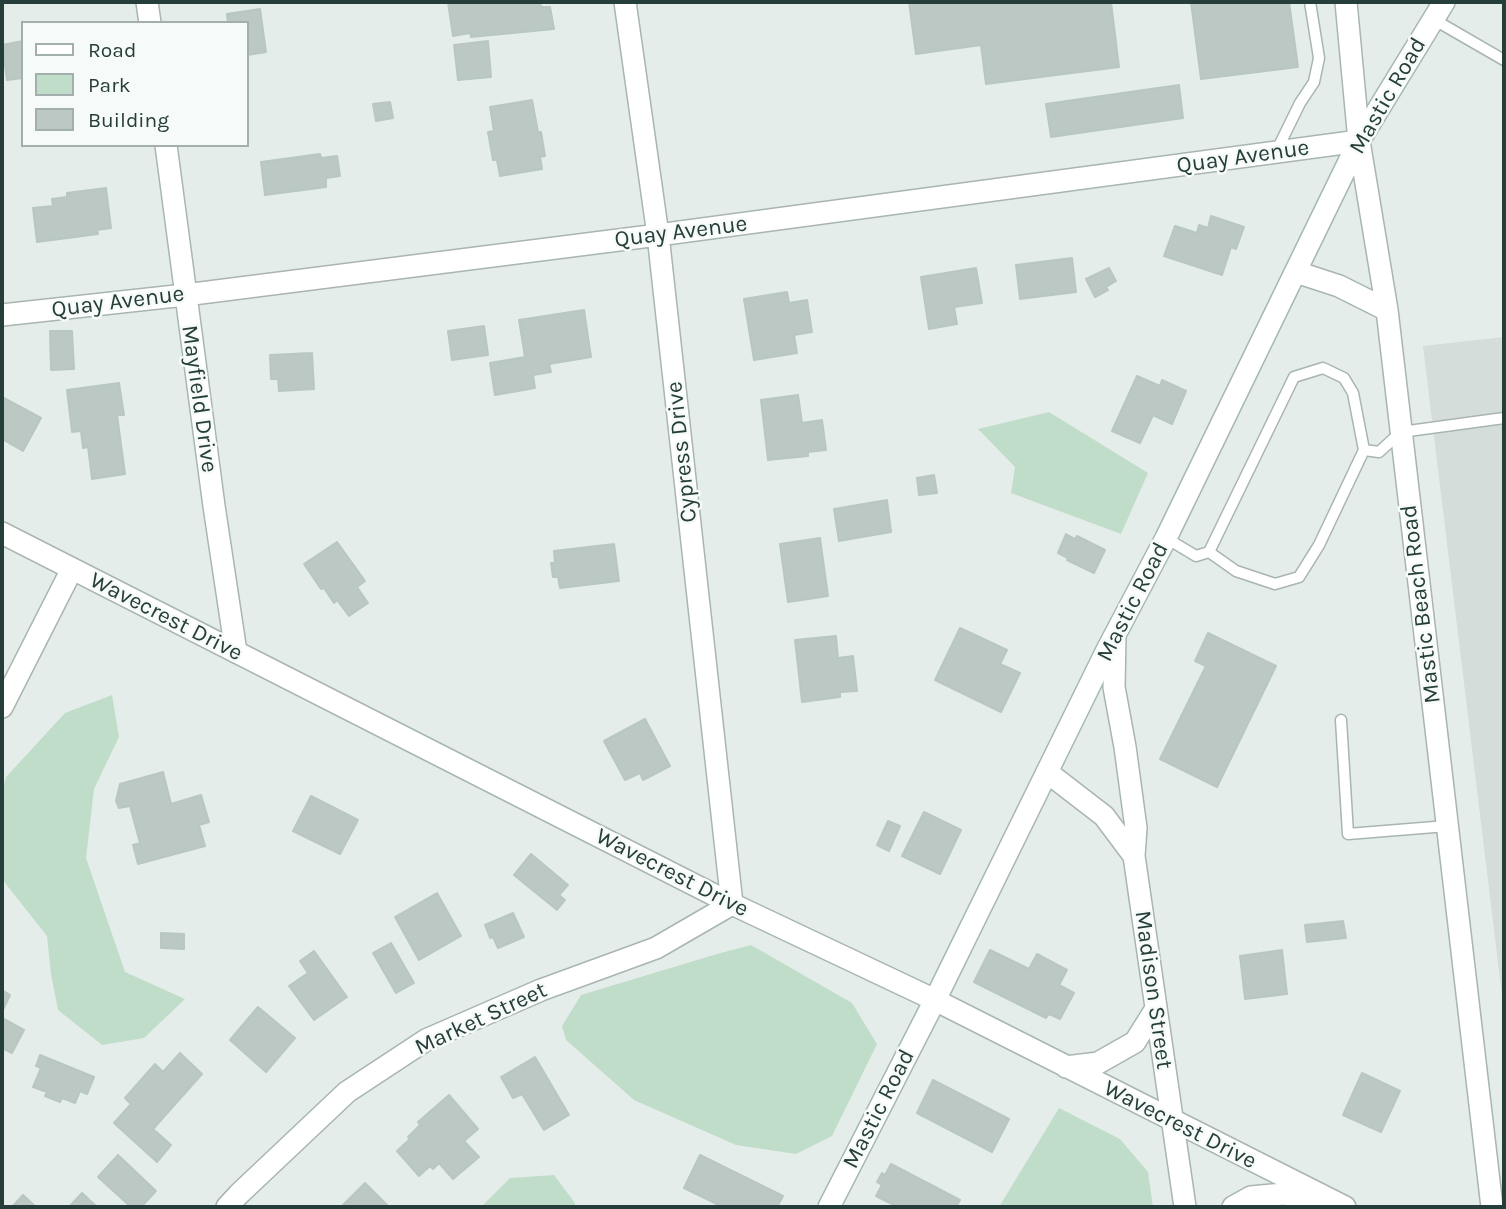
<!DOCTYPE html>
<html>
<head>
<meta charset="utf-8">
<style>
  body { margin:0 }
  #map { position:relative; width:1506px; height:1209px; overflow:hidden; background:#e5edea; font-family:Karla,sans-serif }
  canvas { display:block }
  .frame { position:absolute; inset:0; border:4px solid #263e39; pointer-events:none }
  .legend { position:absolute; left:21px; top:21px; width:228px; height:126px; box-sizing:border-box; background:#f6faf8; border:2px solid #a3afac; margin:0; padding:9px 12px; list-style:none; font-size:21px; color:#263e39 }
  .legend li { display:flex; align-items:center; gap:14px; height:35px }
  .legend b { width:35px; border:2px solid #a3afac }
</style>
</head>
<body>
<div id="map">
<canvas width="1506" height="1209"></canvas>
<div class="frame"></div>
<ul class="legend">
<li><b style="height:9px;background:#fff"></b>Road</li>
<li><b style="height:19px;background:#c0ddc9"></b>Park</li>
<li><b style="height:19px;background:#bbc8c3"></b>Building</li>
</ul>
</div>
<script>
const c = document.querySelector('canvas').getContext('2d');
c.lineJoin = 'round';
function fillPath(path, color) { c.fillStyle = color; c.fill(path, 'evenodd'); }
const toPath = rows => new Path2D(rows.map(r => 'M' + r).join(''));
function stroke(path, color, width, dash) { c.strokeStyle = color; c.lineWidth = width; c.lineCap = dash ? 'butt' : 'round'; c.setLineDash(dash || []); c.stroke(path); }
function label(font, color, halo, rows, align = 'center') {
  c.font = font + ' Karla,sans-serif'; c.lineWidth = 5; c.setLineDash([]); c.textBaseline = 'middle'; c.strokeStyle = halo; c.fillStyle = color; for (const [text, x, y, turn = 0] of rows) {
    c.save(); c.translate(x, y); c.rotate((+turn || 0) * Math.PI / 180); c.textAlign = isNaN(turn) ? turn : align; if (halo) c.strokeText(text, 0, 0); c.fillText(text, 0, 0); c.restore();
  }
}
const built = toPath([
  [1504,337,1504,1012,1423,346]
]);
const green = toPath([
  [1049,412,1148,473,1121,534,1011,493,1015,467,978,429],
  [112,695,119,737,94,789,86,858,125,972,185,999,144,1038,102,1045,58,1010,51,974,47,936,5,883,2,874,2,792,6,777,65,713],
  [751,945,852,1003,877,1044,832,1136,796,1154,736,1145,634,1100,566,1040,562,1026,581,995,717,954],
  [1059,1108,1120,1139,1148,1172,1153,1207,999,1207],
  [554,1175,575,1203,575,1207,481,1207,510,1178]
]);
const building = toPath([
  [448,2,540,2,541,7,550,7,554,29,471,37,470,33,453,36,448,2],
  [909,2,1111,2,1119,67,986,84,981,45,916,54,909,2],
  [1191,2,1289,2,1298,67,1201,79,1191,2],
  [260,9,266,52,247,55,247,23,228,23,227,14,260,9],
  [23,41,23,78,7,80,2,45,23,41],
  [488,41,491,77,458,80,454,45,488,41],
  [1179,85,1183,118,1051,137,1046,104,1179,85],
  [532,100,538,132,541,132,545,156,540,157,542,169,500,176,497,160,493,160,488,132,494,131,490,107,532,100],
  [390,102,393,118,376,121,373,104,390,102],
  [320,154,321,158,337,156,340,176,326,178,326,187,265,195,261,162,320,154],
  [106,188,111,228,97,230,98,234,37,242,33,208,53,206,52,199,67,197,67,193,106,188],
  [1211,216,1244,227,1236,249,1231,247,1222,275,1164,256,1175,226,1197,233,1199,225,1208,228,1211,216],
  [1072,258,1076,292,1020,299,1016,265,1072,258],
  [976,268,982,303,954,307,957,324,929,329,921,277,976,268],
  [1109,268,1116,281,1106,287,1108,290,1095,297,1086,279,1109,268],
  [787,292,789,303,807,300,812,332,794,335,797,353,754,360,744,299,787,292],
  [584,310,591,357,549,364,551,372,533,375,535,388,495,395,490,363,525,357,519,320,584,310],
  [484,326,488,355,452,360,448,331,484,326],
  [50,331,72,331,74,369,51,370,50,331],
  [312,353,314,389,279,391,278,379,271,379,270,355,312,353],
  [1137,376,1160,386,1162,380,1186,391,1172,424,1153,415,1140,443,1112,431,1137,376],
  [119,383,124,415,117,415,125,474,92,479,88,447,83,448,81,431,72,432,67,390,119,383],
  [798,395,802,423,822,420,826,450,808,452,808,456,768,460,761,400,798,395],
  [2,397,41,418,23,451,2,439,2,397],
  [934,475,937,493,919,495,917,478,934,475],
  [887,500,891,532,839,541,834,509,887,500],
  [1066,534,1075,539,1077,536,1105,550,1094,573,1067,560,1068,558,1058,553,1066,534],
  [820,538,828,596,788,602,780,544,820,538],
  [337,542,365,581,357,587,368,603,349,616,337,600,334,603,324,588,321,589,304,564,337,542],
  [614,544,619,581,560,588,558,577,553,577,551,563,555,563,554,551,614,544],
  [960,628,1007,650,1000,664,1020,673,1001,712,935,680,960,628],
  [1208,633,1276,666,1217,787,1160,759,1206,666,1195,661,1208,633],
  [836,636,838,658,853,656,857,691,840,692,840,697,802,702,795,640,836,636],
  [645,719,670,766,643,780,640,773,625,780,604,741,645,719],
  [163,772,171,804,201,795,209,822,199,825,205,846,138,864,133,845,140,843,130,806,119,808,116,801,120,784,163,772],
  [311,796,358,820,340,854,293,831,311,796],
  [924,812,961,830,940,874,902,856,924,812],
  [888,821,900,826,889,851,877,845,888,821],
  [531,854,568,885,559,895,565,900,557,910,514,875,531,854],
  [437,893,461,936,419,960,395,917,437,893],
  [513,913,524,937,498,948,493,937,490,938,485,925,513,913],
  [1343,921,1346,938,1307,942,1305,925,1343,921],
  [161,933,184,934,184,949,161,948,161,933],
  [391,943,414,983,396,993,373,953,391,943],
  [990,950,1029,969,1037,954,1067,970,1059,985,1074,993,1060,1019,1049,1014,1046,1018,974,982,990,950],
  [1282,950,1287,994,1245,999,1240,956,1282,950],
  [314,951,347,997,314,1020,289,986,308,973,300,961,314,951],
  [2,990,10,995,2,1012,2,990],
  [258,1007,295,1038,266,1072,230,1040,258,1007],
  [2,1018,24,1030,12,1053,2,1048,2,1018],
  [180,1053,202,1074,153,1129,171,1145,157,1162,114,1123,131,1104,125,1098,155,1064,163,1072,180,1053],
  [40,1055,94,1077,87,1094,80,1091,75,1103,62,1098,60,1102,45,1096,47,1092,33,1087,41,1068,36,1066,40,1055],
  [535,1057,569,1115,544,1130,522,1094,513,1098,501,1077,535,1057],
  [1362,1073,1400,1091,1381,1132,1343,1115,1362,1073],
  [933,1080,1009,1119,992,1152,917,1113,933,1080],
  [449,1095,478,1129,464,1141,479,1157,453,1179,439,1163,433,1169,430,1166,419,1176,397,1151,410,1139,408,1137,420,1125,418,1122,449,1095],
  [118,1155,156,1191,141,1207,131,1207,98,1177,118,1155],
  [700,1155,783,1196,777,1207,723,1207,684,1188,700,1155],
  [891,1164,960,1200,956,1207,898,1207,876,1196,882,1185,877,1182,882,1173,885,1175,891,1164],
  [365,1183,389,1207,341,1207,365,1183],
  [82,1193,97,1207,69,1207,82,1193],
  [23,1195,36,1207,12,1207,23,1195]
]);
const service = toPath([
  [1433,19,1504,60],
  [1276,152,1300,103,1314,82,1319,58,1310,2],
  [1364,450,1379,452,1401,432,1504,418],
  [1166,538,1196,556,1209,552,1294,377,1323,368,1344,378,1353,393,1364,450,1319,545,1299,577,1275,584,1236,571,1209,552],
  [1341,720,1348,834,1447,826]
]);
const minor = toPath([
  [147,2,150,23],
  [166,145,214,506,236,652],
  [2,315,185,295,658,235,1359,141],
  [2,707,72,569],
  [227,1207,239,1194,347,1092,426,1040,541,990,656,948,732,904,658,235,625,2]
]);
const tertiary = toPath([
  [1346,2,1359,141,1387,310,1492,1207],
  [1296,272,1339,286,1387,310],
  [2,533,732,904,935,1000,1345,1207],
  [1115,636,1114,687,1125,747,1136,828,1134,856,1185,1207],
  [1047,772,1104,816,1134,856],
  [1066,1067,1098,1063,1135,1042,1155,1010],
  [1233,1207,1251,1197,1283,1194,1310,1197]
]);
const secondary = toPath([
  [829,1207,935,1000,1107,650,1166,538,1359,141,1444,2]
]);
const streetNames = [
  ["Mastic Road",1388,96,-60],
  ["Quay Avenue",1243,157,-8],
  ["Quay Avenue",681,232,-7],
  ["Quay Avenue",118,302,-7],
  ["Mayfield Drive",199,399,82],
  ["Cypress Drive",682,452,-96],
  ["Mastic Road",1133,602,-63],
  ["Mastic Beach Road",1421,604,-97],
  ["Wavecrest Drive",166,617,27],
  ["Wavecrest Drive",672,873,27],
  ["Madison Street",1153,990,82],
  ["Market Street",481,1019,-25],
  ["Mastic Road",879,1109,-63],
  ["Wavecrest Drive",1180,1125,27]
];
fillPath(built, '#d4ddd9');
fillPath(green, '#c0ddc9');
fillPath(building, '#bbc8c3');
stroke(building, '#b8c7c1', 2);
stroke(service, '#a8b5b1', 13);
stroke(minor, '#a8b5b1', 24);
stroke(tertiary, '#a8b5b1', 24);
stroke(secondary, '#a5b8b2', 24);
stroke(service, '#fff', 10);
stroke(minor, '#fff', 21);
stroke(tertiary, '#fff', 21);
stroke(secondary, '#fff', 21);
label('23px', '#263e39', '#f6faf8', streetNames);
</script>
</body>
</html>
